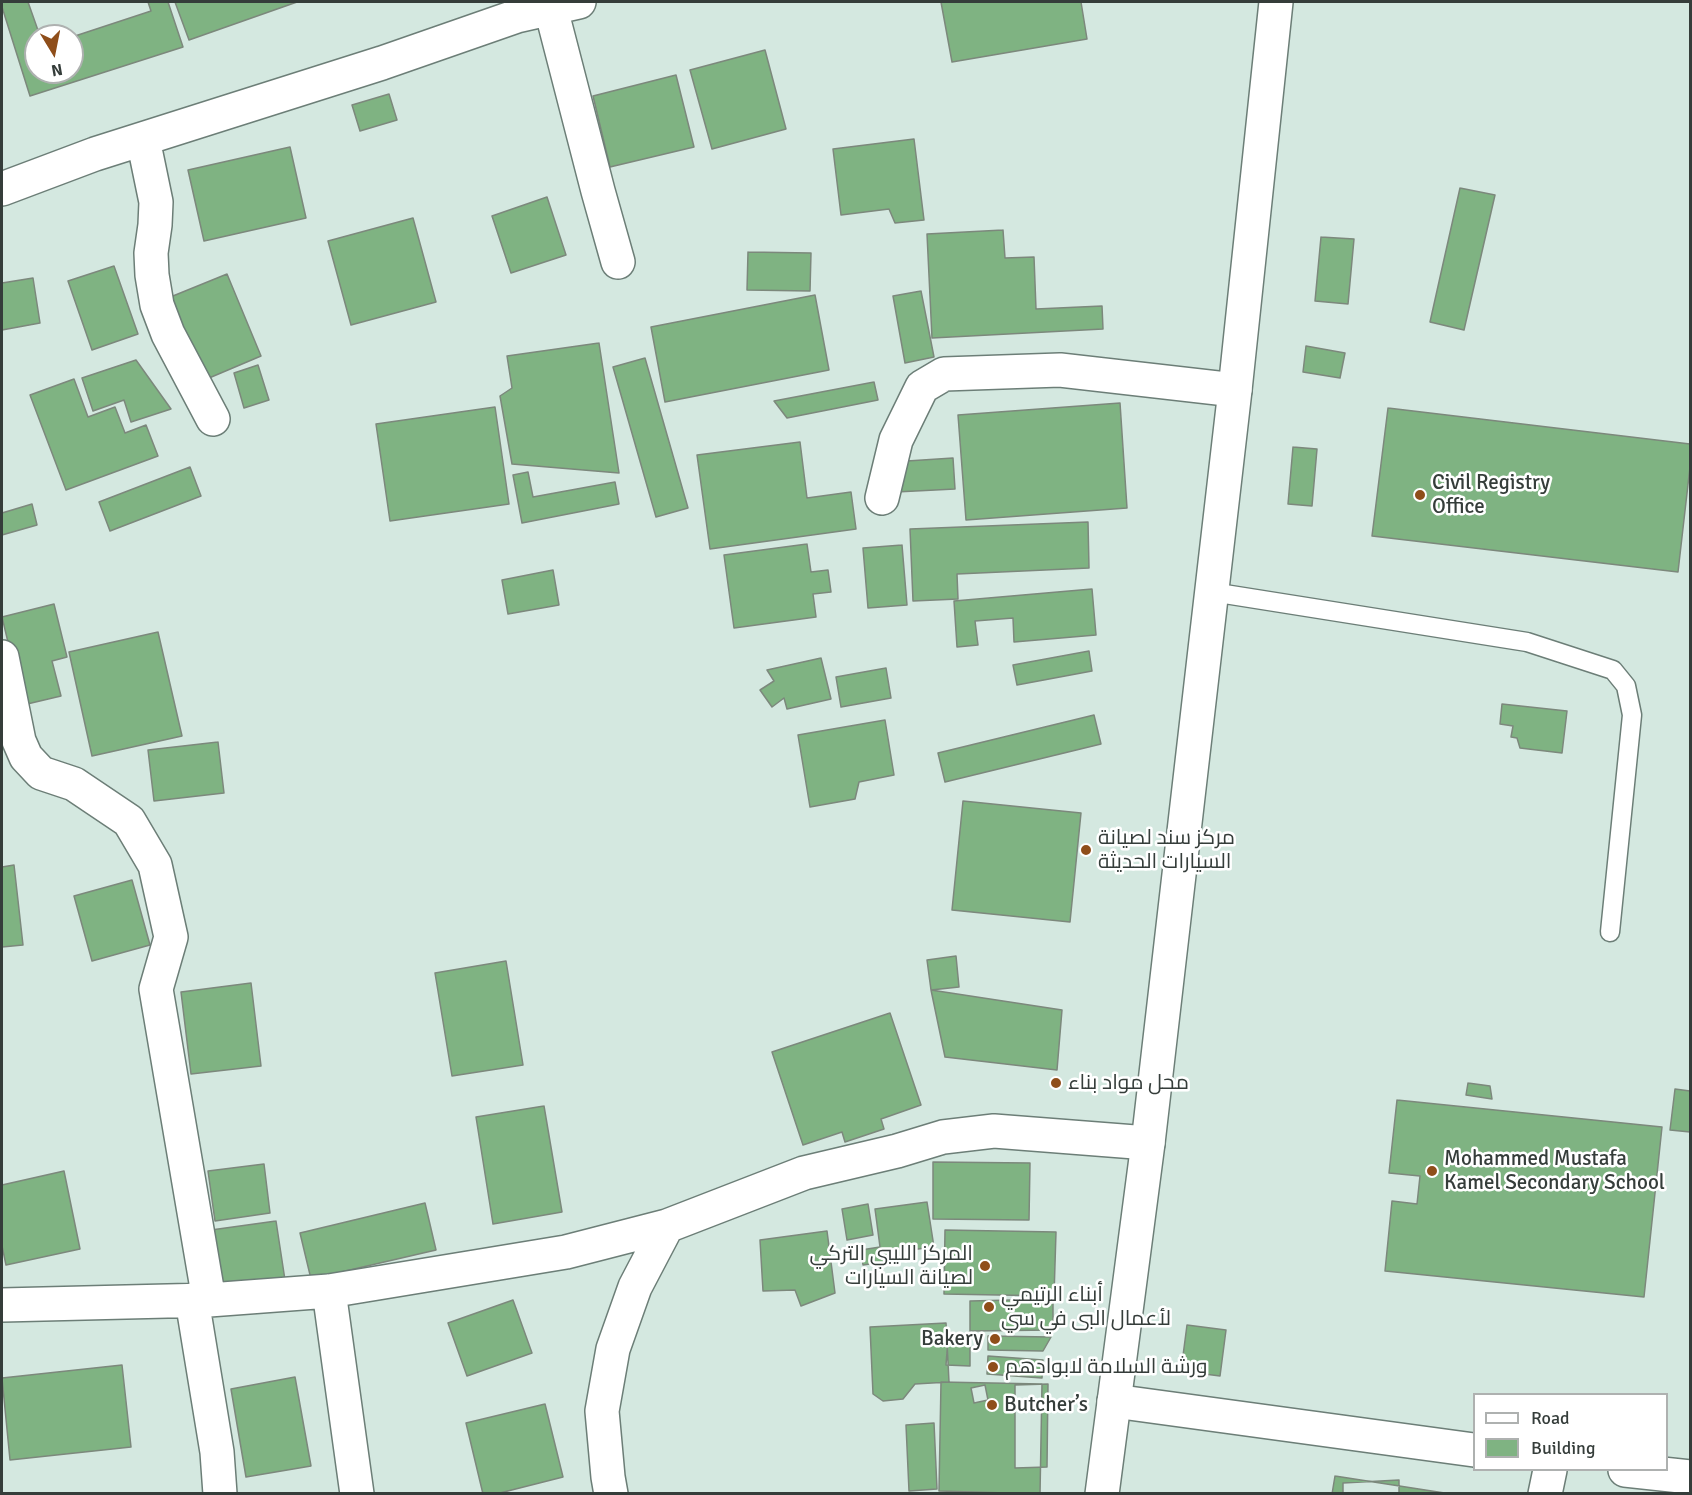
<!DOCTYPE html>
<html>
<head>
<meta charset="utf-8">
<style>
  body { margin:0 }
  #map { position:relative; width:1692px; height:1495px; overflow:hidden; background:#d4e8e0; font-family:Signika,sans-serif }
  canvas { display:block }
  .frame { position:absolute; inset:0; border:3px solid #353d3a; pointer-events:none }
  .legend { position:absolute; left:1473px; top:1393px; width:195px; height:78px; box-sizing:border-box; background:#fff; border:2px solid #aeb1b0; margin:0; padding:8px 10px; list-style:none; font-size:18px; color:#353d3a }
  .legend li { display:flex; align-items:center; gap:12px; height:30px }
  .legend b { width:30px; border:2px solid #aeb1b0 }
  .north { position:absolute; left:24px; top:24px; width:60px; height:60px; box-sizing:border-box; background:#fff; border:2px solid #aeb1b0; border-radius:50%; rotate:170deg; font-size:16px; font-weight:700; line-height:24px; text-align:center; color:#353d3a }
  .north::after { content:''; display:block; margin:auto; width:21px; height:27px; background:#8f4e1a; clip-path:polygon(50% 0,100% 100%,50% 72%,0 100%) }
</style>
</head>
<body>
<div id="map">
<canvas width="1692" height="1495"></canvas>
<div class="frame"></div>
<ul class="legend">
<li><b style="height:8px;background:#fff"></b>Road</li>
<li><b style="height:16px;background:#7fb382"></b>Building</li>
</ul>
<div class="north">N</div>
</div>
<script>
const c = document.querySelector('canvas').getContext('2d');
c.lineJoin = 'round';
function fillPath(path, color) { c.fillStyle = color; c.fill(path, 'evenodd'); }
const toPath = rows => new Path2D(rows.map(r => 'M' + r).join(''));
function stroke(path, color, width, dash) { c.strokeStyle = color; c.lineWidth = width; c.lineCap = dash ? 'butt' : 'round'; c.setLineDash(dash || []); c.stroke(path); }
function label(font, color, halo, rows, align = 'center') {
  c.font = font + ' Signika,Cairo,sans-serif'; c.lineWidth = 5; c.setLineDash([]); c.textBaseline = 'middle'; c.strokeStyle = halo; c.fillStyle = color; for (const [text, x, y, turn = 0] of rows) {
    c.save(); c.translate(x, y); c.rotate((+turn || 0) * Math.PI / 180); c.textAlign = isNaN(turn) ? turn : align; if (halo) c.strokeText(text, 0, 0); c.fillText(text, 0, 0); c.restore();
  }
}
const building = toPath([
  [2,2,28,2,40,36,36,36,36,72,72,72,72,37,151,11,148,2,168,2,183,47,30,96,2,7,2,2],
  [175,2,297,2,189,40,175,2],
  [941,2,1081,2,1087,39,952,62,941,2],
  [765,50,786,129,712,149,690,70,765,50],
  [676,75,694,147,610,167,593,96,676,75],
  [389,94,397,120,360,131,352,105,389,94],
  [914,139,924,220,895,223,889,209,841,215,833,149,914,139],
  [290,147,306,218,204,241,188,170,290,147],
  [1460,188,1495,195,1464,330,1430,322,1460,188],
  [547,197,566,255,511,273,492,216,547,197],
  [413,218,436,302,351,325,328,241,413,218],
  [1003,230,1005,258,1034,257,1036,309,1102,306,1103,329,932,338,927,234,1003,230],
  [1321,237,1354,239,1348,304,1315,301,1321,237],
  [748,252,811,253,810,291,747,290,748,252],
  [114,266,138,334,92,350,68,281,114,266],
  [227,274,261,356,202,381,168,298,227,274],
  [33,278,40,323,2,330,2,283,33,278],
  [921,291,934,357,905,363,893,296,921,291],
  [815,295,829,370,665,402,651,327,815,295],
  [599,343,619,473,512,464,500,396,512,388,507,356,599,343],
  [1306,346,1345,353,1340,378,1303,372,1306,346],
  [645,358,688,508,656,517,613,367,645,358],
  [136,360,171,409,131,422,124,400,93,411,82,378,136,360],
  [258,365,269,400,244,408,234,373,258,365],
  [74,379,88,417,115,407,125,433,146,425,158,456,66,490,30,395,74,379],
  [874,382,878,400,787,418,774,401,874,382],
  [1120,403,1127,508,966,520,958,415,1120,403],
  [495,407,509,504,390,521,376,424,495,407],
  [1388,408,1690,444,1690,467,1678,572,1372,536,1388,408],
  [800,442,807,498,851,492,856,529,710,549,697,455,800,442],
  [1293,447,1317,449,1312,506,1288,504,1293,447],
  [953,458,955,489,896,492,907,461,953,458],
  [190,467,201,496,110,531,99,502,190,467],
  [528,472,533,497,615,482,619,504,522,523,513,475,528,472],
  [32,504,37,525,2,535,2,513,32,504],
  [1088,522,1089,568,957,574,958,599,913,601,910,529,1088,522],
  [807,544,811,572,828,570,831,592,813,594,816,617,734,628,724,555,807,544],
  [902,545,907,605,868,608,863,548,902,545],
  [553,570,559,605,508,614,502,580,553,570],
  [1092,589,1096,635,1014,642,1013,618,975,621,978,645,957,647,954,601,1092,589],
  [54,604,67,657,52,661,61,696,23,705,2,617,54,604],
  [158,632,182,736,92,756,69,652,158,632],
  [1089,651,1092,671,1017,685,1013,665,1089,651],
  [821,658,831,699,787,709,784,698,772,707,760,690,774,681,767,670,821,658],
  [886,668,891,698,841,707,836,677,886,668],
  [1502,704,1567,711,1562,753,1520,748,1517,738,1511,737,1513,726,1500,724,1502,704],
  [1094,715,1101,744,945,782,938,753,1094,715],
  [885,720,894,775,859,782,855,799,810,807,798,735,885,720],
  [218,742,224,793,154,801,148,750,218,742],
  [963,801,1081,813,1070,922,952,910,963,801],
  [14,865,23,945,2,947,2,867,14,865],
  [132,880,150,945,92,961,74,896,132,880],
  [956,956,959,987,931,990,927,960,956,956],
  [506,961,523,1065,452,1076,435,973,506,961],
  [251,983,261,1066,191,1074,181,992,251,983],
  [931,990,1062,1010,1057,1070,945,1057,931,990],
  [890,1013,921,1105,881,1119,884,1129,845,1142,842,1132,803,1145,772,1052,890,1013],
  [1468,1083,1490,1086,1492,1099,1466,1095,1468,1083],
  [1675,1089,1690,1091,1690,1132,1670,1130,1675,1089],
  [1397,1100,1662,1127,1644,1297,1385,1271,1392,1201,1417,1204,1420,1176,1389,1173,1397,1100],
  [544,1106,562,1212,493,1224,476,1117,544,1106],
  [933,1162,1030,1163,1029,1220,933,1219,933,1162],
  [264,1164,270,1213,215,1221,208,1171,264,1164],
  [64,1171,80,1249,6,1265,2,1246,2,1185,64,1171],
  [927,1202,934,1247,902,1251,903,1259,863,1265,861,1250,880,1247,875,1209,927,1202],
  [425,1203,436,1250,311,1279,300,1233,425,1203],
  [868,1204,873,1235,847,1240,842,1209,868,1204],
  [276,1221,285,1280,220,1290,211,1230,276,1221],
  [945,1230,1056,1232,1054,1296,944,1294,945,1230],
  [827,1231,835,1293,801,1306,795,1290,763,1291,760,1240,827,1231],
  [1053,1299,1053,1330,970,1331,970,1301,1053,1299],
  [513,1300,532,1353,467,1376,448,1323,513,1300],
  [946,1323,949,1382,915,1384,903,1399,883,1401,873,1394,870,1327,946,1323],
  [1187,1325,1226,1330,1220,1376,1181,1371,1187,1325],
  [988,1336,1051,1337,1043,1351,988,1350,988,1336],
  [948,1339,970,1340,970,1366,946,1365,948,1339],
  [988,1356,1043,1360,1042,1378,987,1374,988,1356],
  [122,1365,131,1447,10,1460,2,1378,122,1365],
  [295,1377,311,1466,246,1477,231,1389,295,1377],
  [941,1382,1042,1384,1040,1494,939,1491,941,1382],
  [1048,1384,1047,1467,1015,1468,1015,1385,1048,1384],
  [985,1385,988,1400,974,1403,971,1388,985,1385],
  [545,1404,563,1477,496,1494,483,1494,466,1423,545,1404],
  [934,1423,937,1489,909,1491,906,1425,934,1423],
  [1335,1476,1451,1494,1332,1494,1335,1476],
  [1399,1480,1399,1494,1343,1494,1343,1483,1399,1480]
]);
const lane = toPath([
  [1212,592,1527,642,1613,670,1626,686,1632,715,1610,932]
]);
const street = toPath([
  [551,9,598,191,618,262],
  [143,139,156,202,155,225,151,253,152,275,157,305,168,334,213,419],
  [2,189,95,154,382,63,517,16,579,2],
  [882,498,896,440,922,387,944,374,1060,370,1235,390],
  [2,657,19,741,26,757,41,773,74,784,129,821,155,865,171,937,156,989,209,1300],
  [329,1291,357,1494],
  [192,1300,217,1452,220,1494],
  [2,1305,209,1300,329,1291,566,1252,667,1226,804,1173,897,1151,943,1137,994,1131,1148,1143],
  [1114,1401,1474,1450],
  [1625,1470,1690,1477],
  [611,1494,608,1477,602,1411,613,1349,635,1287,667,1226],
  [1545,1494,1550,1470]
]);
const highway = toPath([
  [1102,1494,1148,1143,1235,390,1276,2]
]);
const markers = [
  [1420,495,6,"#8f4e1a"],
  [1086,850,6,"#8f4e1a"],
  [1056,1083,6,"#8f4e1a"],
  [1432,1171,6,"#8f4e1a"],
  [985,1266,6,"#8f4e1a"],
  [989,1307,6,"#8f4e1a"],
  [995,1339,6,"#8f4e1a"],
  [993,1367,6,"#8f4e1a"],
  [992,1405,6,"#8f4e1a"]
];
const poiNames = [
  ["Civil Registry",1432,483],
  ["Office",1432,507],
  ["مركز سند لصيانة",1098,838],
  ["السيارات الحديثة",1098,862],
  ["محل مواد بناء",1068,1083],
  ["Mohammed Mustafa",1444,1159],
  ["Kamel Secondary School",1444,1183],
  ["المركز الليبي التركي",973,1254,"right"],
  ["لصيانة السيارات",973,1278,"right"],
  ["أبناء الرتيمي",1001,1295],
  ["لأعمال البى في سي",1001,1319],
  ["Bakery",983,1339,"right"],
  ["ورشة السلامة لابوادهم",1005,1367],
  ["Butcher’s",1004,1405]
];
fillPath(building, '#7fb382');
stroke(building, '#7c887c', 1.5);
stroke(lane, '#6c7e77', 21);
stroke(street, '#6c7e77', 36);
stroke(highway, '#6c7e77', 36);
stroke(lane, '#fff', 18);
stroke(street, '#fff', 33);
stroke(highway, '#fff', 33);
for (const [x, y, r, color] of markers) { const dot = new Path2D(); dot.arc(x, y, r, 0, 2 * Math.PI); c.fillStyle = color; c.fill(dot); stroke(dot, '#fff', 2); }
label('21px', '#353d3a', '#fff', poiNames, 'left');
</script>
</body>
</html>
